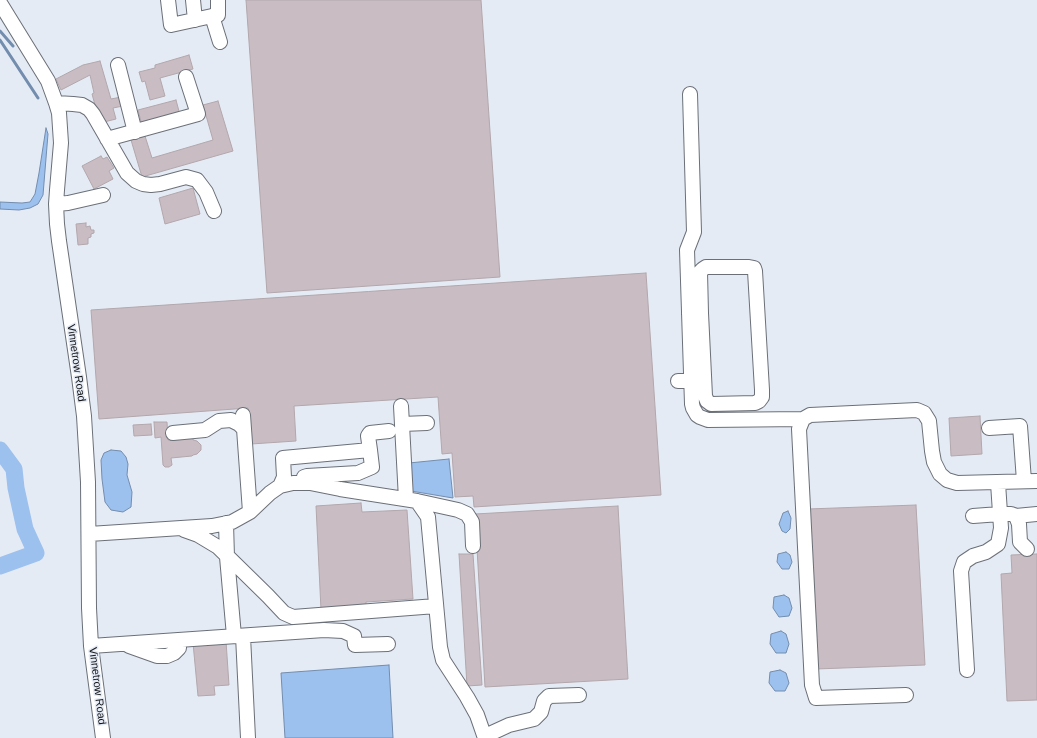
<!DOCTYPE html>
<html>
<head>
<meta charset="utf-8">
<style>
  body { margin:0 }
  canvas { display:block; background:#e5ebf5 }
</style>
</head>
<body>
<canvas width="1037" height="738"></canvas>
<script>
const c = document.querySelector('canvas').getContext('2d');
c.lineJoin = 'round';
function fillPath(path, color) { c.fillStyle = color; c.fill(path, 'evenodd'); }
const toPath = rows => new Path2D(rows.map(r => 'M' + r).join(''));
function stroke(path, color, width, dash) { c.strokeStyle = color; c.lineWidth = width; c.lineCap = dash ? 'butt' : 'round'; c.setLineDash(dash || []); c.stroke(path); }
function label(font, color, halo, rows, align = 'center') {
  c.font = font + ' Arial,sans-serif'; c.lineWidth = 3; c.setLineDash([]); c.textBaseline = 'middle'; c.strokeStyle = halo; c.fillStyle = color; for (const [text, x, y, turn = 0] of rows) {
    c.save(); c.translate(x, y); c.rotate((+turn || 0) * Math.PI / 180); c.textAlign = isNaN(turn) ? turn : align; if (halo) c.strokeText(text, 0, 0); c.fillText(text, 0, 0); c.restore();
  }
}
const water = toPath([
  [46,128,48,134,43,195,38,204,30,208,19,210,0,209,0,202,22,203,30,202,35,194,39,173,46,128],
  [111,450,121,451,126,457,128,464,127,475,132,492,131,507,123,512,111,510,105,502,102,479,101,460,104,453,111,450],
  [449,459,453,498,411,491,409,463,449,459],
  [788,511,791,518,790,529,786,533,782,531,779,524,783,513,788,511],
  [786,552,790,555,792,562,789,569,782,569,777,562,778,554,786,552],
  [784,595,789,598,792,608,789,616,779,617,773,608,774,597,784,595],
  [781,631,786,634,789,644,786,653,776,653,770,644,771,634,781,631],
  [389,665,393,738,285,738,281,673,389,665],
  [780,670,786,673,789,683,785,691,775,691,769,683,770,672,780,670]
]);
const stream = toPath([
  [0,31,13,46],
  [0,40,38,98]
]);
const river = toPath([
  [0,450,14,469,16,488,25,529,36,553,0,566]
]);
const building = toPath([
  [246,0,481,0,500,277,267,293,246,0],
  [189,55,193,69,160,78,165,96,150,100,145,81,142,82,139,72,155,68,155,65,189,55],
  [100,61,111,99,121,97,123,106,113,108,116,119,100,123,92,94,94,93,90,75,61,90,56,79,83,65,100,61],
  [176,100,180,115,142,125,138,110,176,100],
  [218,101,233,151,142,177,131,140,145,136,152,158,213,140,203,105,218,101],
  [101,156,103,159,107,157,114,168,109,171,113,179,94,189,82,166,101,156],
  [193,188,200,214,165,224,159,198,193,188],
  [86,223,86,227,90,226,91,230,94,230,94,233,91,234,91,237,88,238,88,244,78,245,76,224,86,223],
  [646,273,661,495,474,507,473,496,455,497,452,453,442,454,438,397,294,406,296,441,251,444,248,408,99,419,91,310,646,273],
  [980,416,982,454,951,456,949,418,980,416],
  [154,422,167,422,168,440,193,438,193,440,197,441,201,445,201,450,197,454,193,455,192,456,171,458,172,465,169,467,165,467,163,465,161,437,155,438,154,422],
  [151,424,152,435,134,436,133,425,151,424],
  [361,503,362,512,407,510,413,599,366,602,366,608,321,610,316,506,361,503],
  [916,505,925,665,816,669,808,509,916,505],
  [618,506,628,679,485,687,475,514,618,506],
  [459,554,473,554,482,685,467,686,459,554],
  [1037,554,1037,700,1007,701,1001,574,1012,573,1011,555,1037,554],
  [226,641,229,685,214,686,215,695,198,696,193,643,226,641]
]);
const minor = toPath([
  [168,0,171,25,212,16,220,42],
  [193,0,195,20],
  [0,3,48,81,56,103,59,113,61,143,57,190,56,204,57,224,59,241,79,377,84,416,88,482,89,608,91,646,103,738],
  [212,16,218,15,218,0],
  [118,65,135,132],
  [690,94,694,232,687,250,692,404,693,408,697,415,700,417,708,420,803,419],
  [56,103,73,104,82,105,89,109,93,114,127,173,136,181,143,184,151,185,160,184,186,177,197,180,206,192,214,211],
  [107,139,198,114,186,77],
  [56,204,68,203,103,195],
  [689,314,701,313,700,272,703,269,706,267,749,267,754,268,755,271,762,390,762,397,759,401,755,403,711,404,707,401,705,396,701,313],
  [678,381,691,381],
  [401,406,406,499],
  [243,415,250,512],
  [402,424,427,423],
  [989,428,1020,426,1024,481],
  [173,433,205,430,219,421,231,420,239,424,244,429],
  [370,450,368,436,370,433,389,431],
  [280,486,284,477,283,458,370,450,372,467,358,473,307,476,304,477],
  [417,501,428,517,440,647,443,660,467,697,477,715,485,738],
  [973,516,1000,514,1011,514,1016,516,1019,524,1020,542,1027,549],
  [1016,516,1037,514],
  [226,523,227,557,234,636],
  [184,530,198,535,218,547,268,596,284,613,293,617,436,606],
  [89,534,212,526,232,522,250,512,270,493,280,486,293,483,310,483,340,489,417,501,458,510,467,514,472,522,473,546],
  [243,636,248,738],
  [91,646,324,630,343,631,354,636,355,645,388,644],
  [129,646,157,656,167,656,174,653,179,648,179,640],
  [967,670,961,571,964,562,973,556,986,552,998,544,1001,528,998,483],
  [906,695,816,698,812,685,799,429,803,419,810,415,917,410,924,413,929,421,932,451,934,462,940,474,947,480,957,483,1037,481],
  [485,736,509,725,534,719,541,712,544,701,549,696,579,695]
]);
const streetNames = [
  ["Vinnetrow Road",76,363,82],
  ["Vinnetrow Road",97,686,83]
];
fillPath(water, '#9cc1ee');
stroke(water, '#738dae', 1);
stroke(stream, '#738dae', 3);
stroke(river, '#9cc1ee', 17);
fillPath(building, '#c9bdc3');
stroke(building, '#b2a7ac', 1);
stroke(minor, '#6b7078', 16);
stroke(minor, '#fff', 14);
label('11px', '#121417', '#e5ebf5', streetNames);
</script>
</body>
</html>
